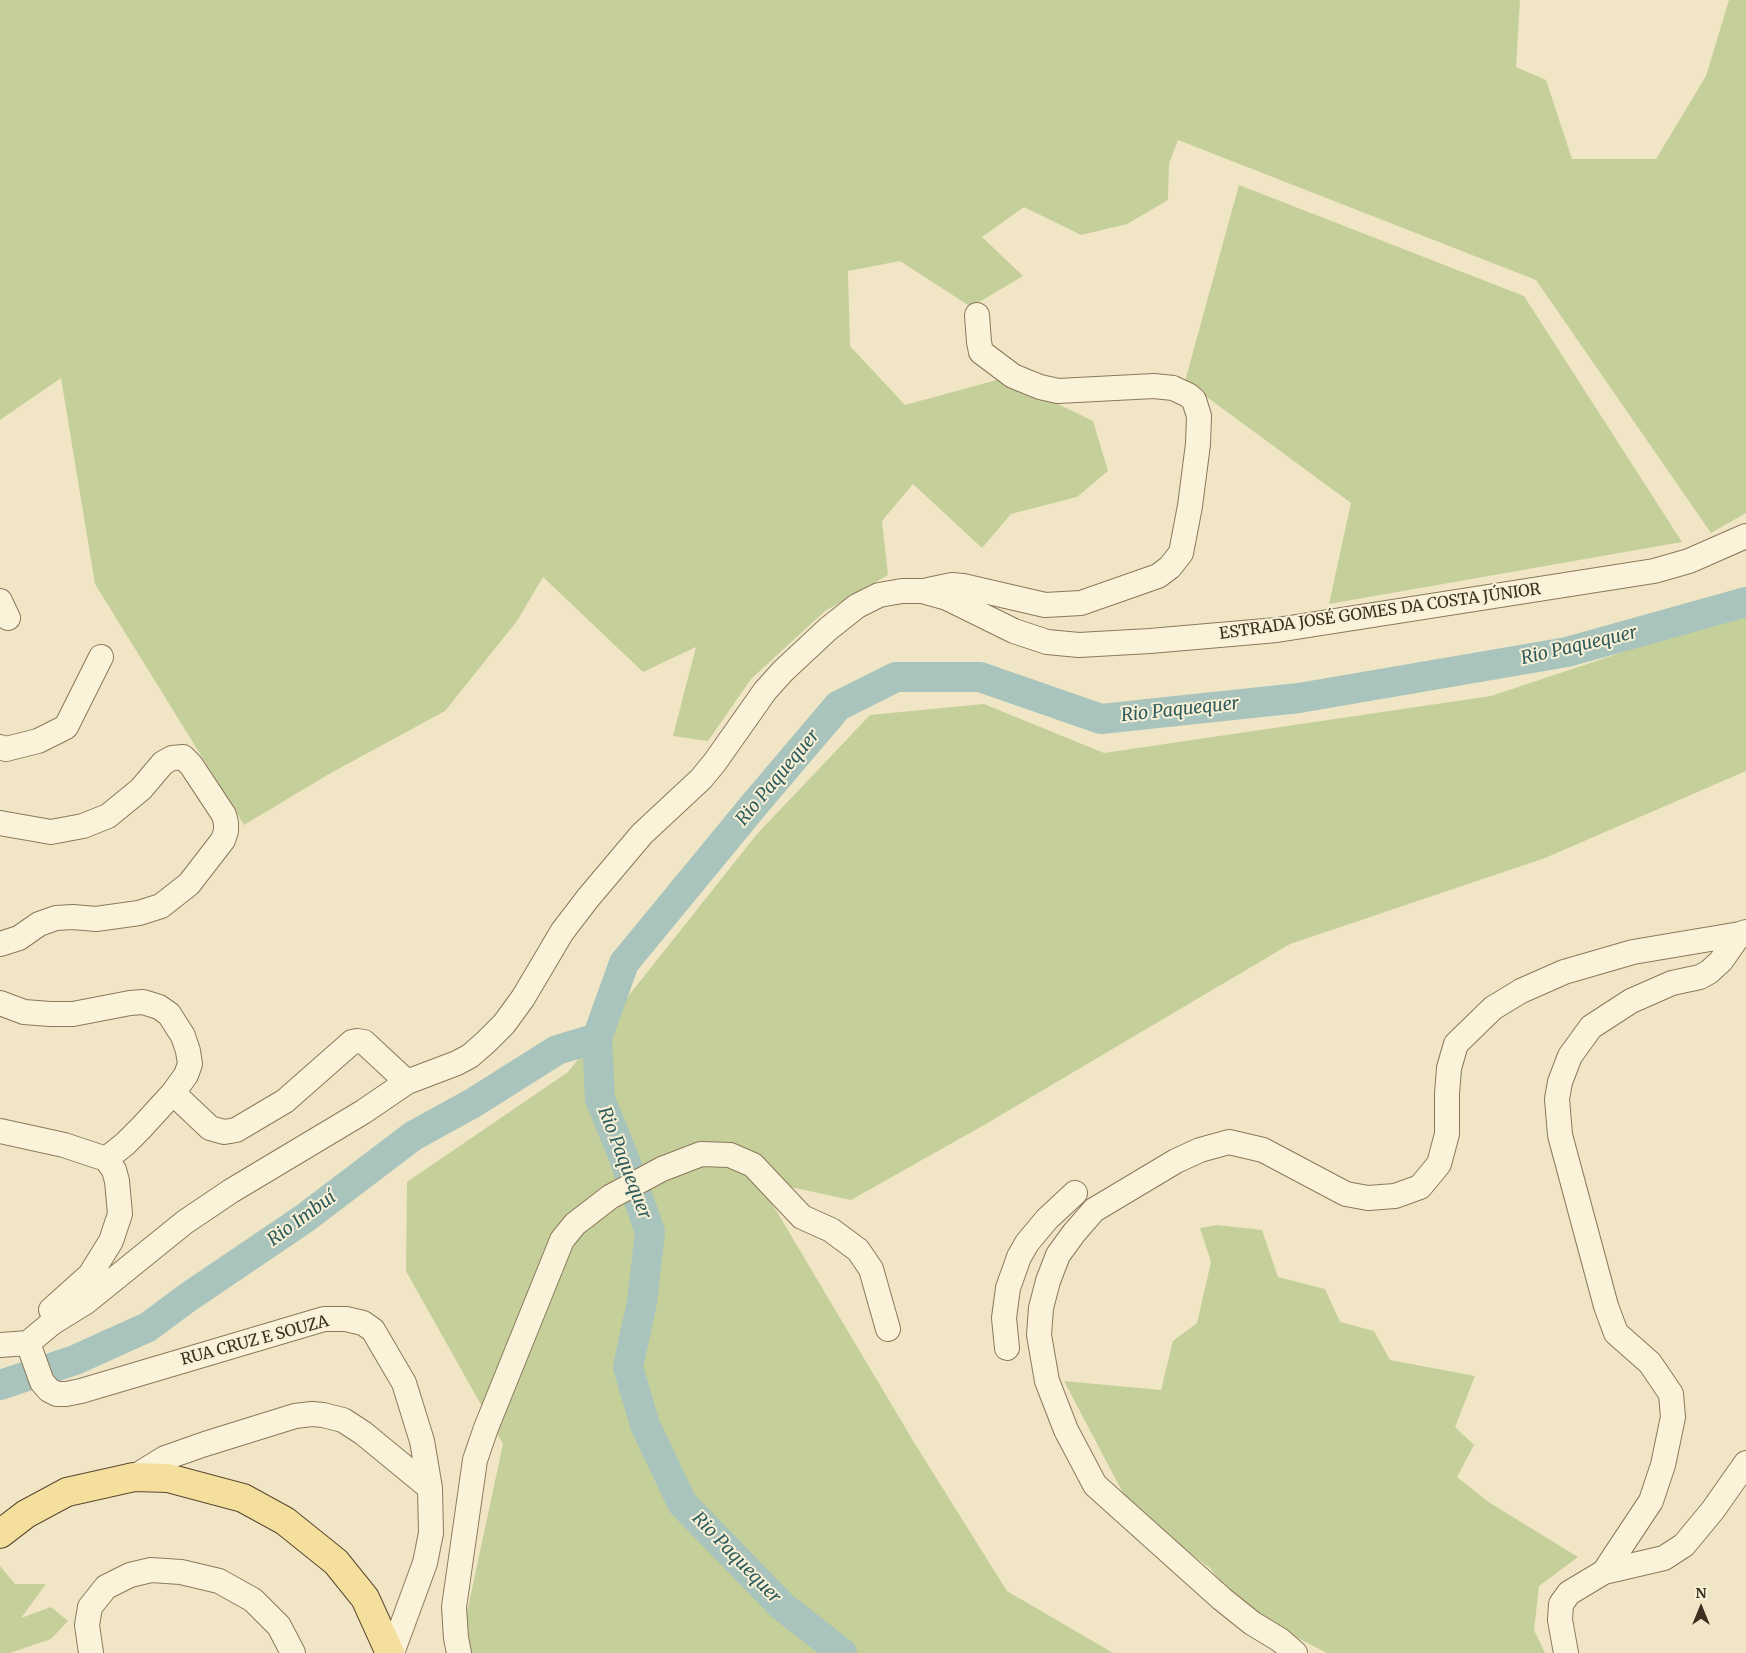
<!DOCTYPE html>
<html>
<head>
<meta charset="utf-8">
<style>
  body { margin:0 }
  #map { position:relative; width:1746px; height:1653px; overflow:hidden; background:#f0e6c6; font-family:Merriweather,serif }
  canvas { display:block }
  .north { position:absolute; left:1676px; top:1583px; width:50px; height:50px; -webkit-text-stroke:4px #f7f0d6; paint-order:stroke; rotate:0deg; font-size:14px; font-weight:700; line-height:20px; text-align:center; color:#3c2f1f }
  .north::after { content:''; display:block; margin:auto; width:18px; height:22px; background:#3c2f1f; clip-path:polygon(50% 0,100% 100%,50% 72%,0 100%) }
</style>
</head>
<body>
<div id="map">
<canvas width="1746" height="1653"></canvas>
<div class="north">N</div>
</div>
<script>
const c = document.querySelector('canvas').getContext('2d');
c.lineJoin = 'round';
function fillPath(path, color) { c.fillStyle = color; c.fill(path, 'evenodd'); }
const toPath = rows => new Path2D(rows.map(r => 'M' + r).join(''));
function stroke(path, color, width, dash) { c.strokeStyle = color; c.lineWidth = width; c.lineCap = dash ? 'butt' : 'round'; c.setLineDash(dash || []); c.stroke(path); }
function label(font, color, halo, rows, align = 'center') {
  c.font = font + ' Merriweather,serif'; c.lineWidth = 4; c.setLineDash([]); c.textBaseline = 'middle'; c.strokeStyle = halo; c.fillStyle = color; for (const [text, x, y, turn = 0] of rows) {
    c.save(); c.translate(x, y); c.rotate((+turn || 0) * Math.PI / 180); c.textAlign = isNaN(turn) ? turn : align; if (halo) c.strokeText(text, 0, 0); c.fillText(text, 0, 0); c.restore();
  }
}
const green = toPath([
  [0,0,1520,0,1516,67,1546,80,1572,159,1656,159,1706,76,1729,0,1746,0,1746,513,1711,533,1536,280,1178,140,1169,164,1168,200,1127,224,1081,235,1024,207,982,237,1023,276,971,307,900,261,848,271,850,346,905,405,1004,378,1093,421,1108,471,1077,497,1011,514,982,548,913,484,882,521,888,575,825,611,751,679,708,741,673,736,696,647,643,672,543,577,517,621,445,711,329,774,244,825,95,584,61,378,0,420],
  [1239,185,1524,296,1682,542,1329,604,1351,503,1185,381],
  [1746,611,1746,771,1545,858,1290,944,984,1125,851,1200,758,1180,915,1444,1007,1591,1113,1653,468,1653,461,1640,503,1444,406,1271,407,1182,568,1072,757,834,870,715,984,704,1104,753,1491,696],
  [1217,1225,1262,1230,1278,1277,1325,1289,1340,1322,1374,1331,1390,1360,1475,1376,1455,1427,1474,1445,1457,1477,1490,1503,1578,1557,1539,1586,1534,1630,1545,1653,1327,1653,1274,1626,1233,1597,1210,1568,1133,1512,1064,1381,1161,1390,1173,1341,1197,1323,1211,1262,1200,1228],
  [0,1566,15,1584,46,1584,21,1618,51,1607,68,1621,51,1639,10,1653,0,1653]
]);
const river = toPath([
  [0,1385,75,1360,148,1327,187,1298,305,1218,413,1136,473,1103,557,1050,597,1038],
  [842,1653,782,1606,682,1503,645,1425,628,1367,642,1302,650,1232,624,1158,600,1099,597,1038,624,963,754,805,838,706,896,677,980,677,1101,719,1299,698,1567,652,1746,602]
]);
const minor = toPath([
  [928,590,952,585,963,586,1045,605,1081,603,1158,576,1170,567,1181,553,1190,506,1198,444,1199,416,1194,400,1188,395,1173,388,1154,386,1058,391,1040,387,1013,376,981,352,979,342,977,315],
  [0,601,8,618],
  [0,747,6,749,38,741,66,727,101,657],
  [0,823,51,832,83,826,108,816,141,789,163,763,172,758,183,757,191,765,224,815,226,823,226,831,223,840,189,884,161,906,139,913,96,919,73,917,56,918,39,924,19,938,0,944],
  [0,1003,24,1012,50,1014,73,1014,130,1003,143,1002,159,1007,169,1014,183,1036,188,1051,190,1064,186,1075,173,1093,141,1128,125,1144,106,1159],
  [173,1093,210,1128,224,1132,236,1130,285,1101,352,1042,357,1041,364,1042,407,1082],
  [0,1131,64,1145,106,1159],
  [51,1310,90,1275,111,1241,120,1214,117,1181,114,1170,106,1159],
  [28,1343,52,1323,86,1302,185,1222,231,1191,363,1112,407,1082,457,1063,470,1056,486,1042,504,1024,523,998,562,932,588,898,642,834,701,779,715,762,765,691,783,671,828,629,857,606,879,595,902,591,922,591,947,598,1014,631,1047,642,1079,645,1150,641,1277,630,1654,571,1689,561,1746,536],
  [28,1343,42,1382,49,1390,57,1394,66,1394,81,1391,324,1319,346,1319,363,1323,373,1330,404,1383,422,1441,430,1488,431,1533,425,1563,392,1653],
  [0,1345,28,1343],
  [1007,1348,1004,1318,1008,1288,1019,1257,1027,1243,1047,1219,1075,1193],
  [134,1477,165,1458,205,1444,295,1416,312,1414,323,1415,343,1420,363,1433,430,1488],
  [1604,1572,1651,1501,1663,1465,1673,1417,1671,1394,1650,1363,1616,1333,1606,1306,1560,1135,1557,1099,1560,1082,1570,1056,1591,1027,1631,1001,1672,983,1700,977,1709,972,1721,961,1740,934],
  [91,1653,87,1625,90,1607,106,1587,130,1575,151,1570,181,1572,219,1581,253,1600,279,1626,293,1653],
  [459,1653,456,1638,454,1607,475,1460,486,1428,562,1240,575,1224,610,1197,662,1169,701,1154,730,1155,753,1165,802,1217,831,1230,858,1250,871,1269,888,1329],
  [1295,1653,1280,1640,1252,1623,1222,1599,1095,1485,1066,1430,1047,1381,1039,1335,1041,1308,1048,1281,1058,1255,1074,1233,1094,1210,1176,1161,1200,1150,1229,1142,1263,1150,1346,1194,1368,1198,1395,1196,1420,1187,1439,1164,1447,1134,1447,1094,1449,1068,1456,1044,1493,1008,1521,991,1564,972,1633,952,1740,934,1746,932],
  [1566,1653,1560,1620,1561,1604,1569,1593,1604,1572,1664,1558,1684,1545,1713,1510,1746,1463]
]);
const major = toPath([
  [0,1534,26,1514,67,1492,134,1477,168,1478,243,1498,285,1521,336,1562,365,1598,390,1653]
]);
const streetNames = [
  ["ESTRADA JOSÉ GOMES DA COSTA JÚNIOR",1380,612,-8],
  ["RUA CRUZ E SOUZA",255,1341,-15]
];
const waterNames = [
  ["Rio Paquequer",1579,646,-13],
  ["Rio Paquequer",1180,710,-6],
  ["Rio Paquequer",778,778,-50],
  ["Rio Paquequer",624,1163,69],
  ["Rio Imbuí",302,1219,-36],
  ["Rio Paquequer",736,1558,46]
];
fillPath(green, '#c5cf99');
stroke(river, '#a8c4bd', 30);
stroke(minor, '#8c785b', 26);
stroke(major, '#5a462f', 30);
stroke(minor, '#faf3da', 24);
stroke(major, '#f4df9d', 28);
label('16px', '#3c2f1f', '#f7f0d6', streetNames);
label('italic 18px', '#2e5c5c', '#f7f0d6', waterNames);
</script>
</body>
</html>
